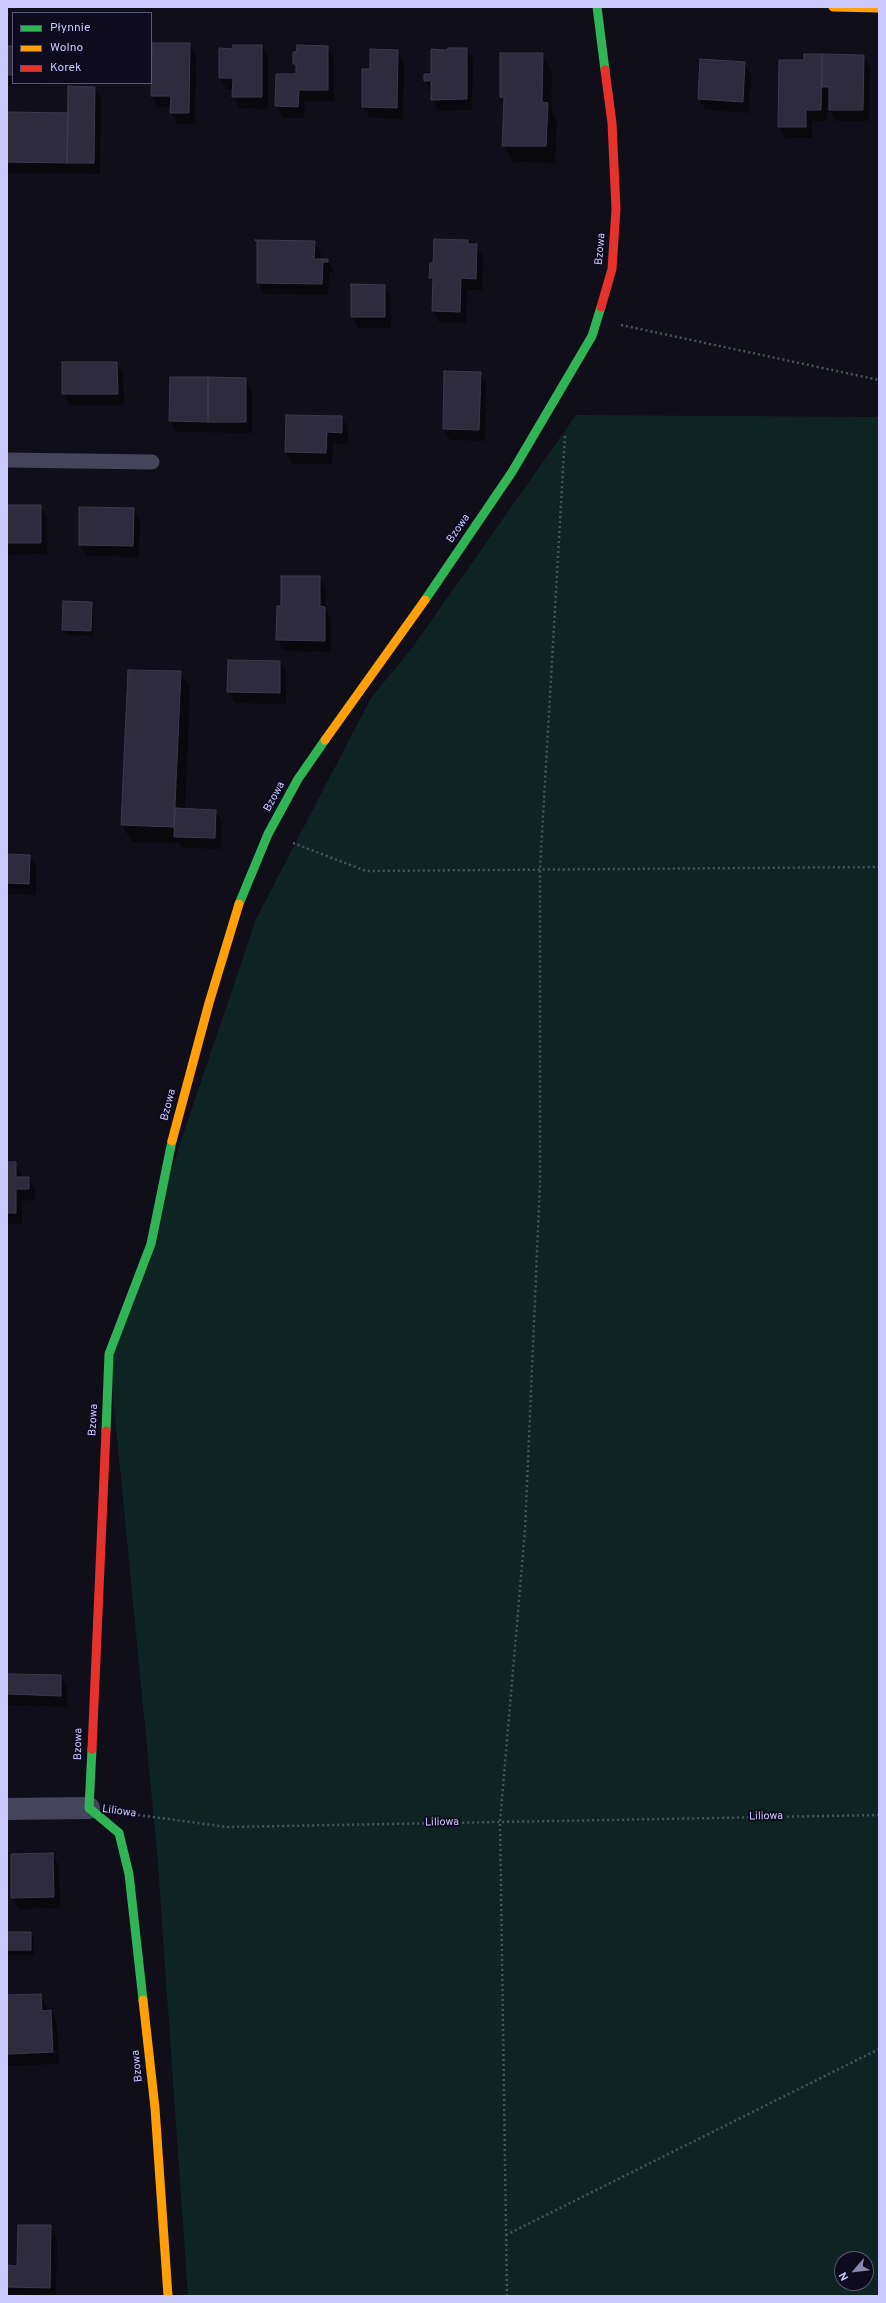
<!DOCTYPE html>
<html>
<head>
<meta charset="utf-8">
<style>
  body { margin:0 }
  #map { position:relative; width:886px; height:2303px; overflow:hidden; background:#100f19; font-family:Overpass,sans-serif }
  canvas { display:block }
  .frame { position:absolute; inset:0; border:8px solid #cbc8ff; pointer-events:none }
  .legend { position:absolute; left:12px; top:12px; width:140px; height:72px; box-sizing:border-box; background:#0d0b1d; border:1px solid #595777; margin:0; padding:5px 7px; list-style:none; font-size:12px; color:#cbc8ff }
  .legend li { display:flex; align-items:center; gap:8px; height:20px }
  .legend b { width:20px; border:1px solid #595777 }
  .north { position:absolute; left:834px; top:2251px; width:40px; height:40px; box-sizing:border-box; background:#0d0b1d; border:1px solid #595777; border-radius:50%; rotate:242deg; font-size:11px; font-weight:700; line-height:16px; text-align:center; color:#cbc8ff }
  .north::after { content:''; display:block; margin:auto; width:14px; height:18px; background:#8a87ae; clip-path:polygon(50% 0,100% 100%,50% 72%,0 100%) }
</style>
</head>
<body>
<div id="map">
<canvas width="886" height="2303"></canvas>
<div class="frame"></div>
<ul class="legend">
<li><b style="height:5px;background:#30b455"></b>Płynnie</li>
<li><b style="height:5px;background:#ff9f0a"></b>Wolno</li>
<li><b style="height:5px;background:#e5322d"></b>Korek</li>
</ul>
<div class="north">N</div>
</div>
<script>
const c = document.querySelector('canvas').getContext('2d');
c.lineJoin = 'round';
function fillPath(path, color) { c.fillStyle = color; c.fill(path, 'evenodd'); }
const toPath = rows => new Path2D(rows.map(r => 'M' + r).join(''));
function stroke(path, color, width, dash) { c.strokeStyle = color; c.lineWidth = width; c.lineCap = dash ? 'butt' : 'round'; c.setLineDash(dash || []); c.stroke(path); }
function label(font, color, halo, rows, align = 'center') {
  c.font = font + ' Overpass,sans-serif'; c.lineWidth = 4; c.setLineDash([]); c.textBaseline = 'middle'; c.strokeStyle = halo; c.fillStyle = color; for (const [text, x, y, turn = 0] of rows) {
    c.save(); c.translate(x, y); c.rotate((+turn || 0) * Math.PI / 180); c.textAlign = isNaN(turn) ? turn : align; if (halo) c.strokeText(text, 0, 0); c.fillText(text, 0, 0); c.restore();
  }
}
const green = toPath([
  [576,415,879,417,879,2296,188,2296,157,1851,109,1354,256,919,371,698,412,648],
  [842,2259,866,2259,866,2283,842,2283]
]);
const shadow = toPath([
  [189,44,196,56,195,124,178,124,171,113,171,107,158,107,152,96],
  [262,46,268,57,268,109,240,108,233,97,234,89,227,89,220,78,234,50],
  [7,47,13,47,13,83,41,83,41,86,9,86,7,82],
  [328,47,334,58,334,101,305,101,304,118,283,118,276,106,277,75,297,75,297,69,294,63],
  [466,49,473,60,472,110,438,111,425,80,432,75,432,50],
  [397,51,404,62,403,119,370,118,363,107,371,70],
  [542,54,552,71,551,110,557,120,555,163,513,162,503,145,505,104,501,97],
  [805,55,863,56,870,67,869,121,836,121,830,110,830,98,828,98,827,121,812,121,812,138,786,138,779,127,805,61],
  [701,60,744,63,751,74,749,113,706,110,699,99],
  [95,88,101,99,100,174,9,173,7,170,7,113,69,114],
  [468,241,470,245,476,245,483,257,482,290,467,289,466,323,439,322,433,311,433,283,430,277,434,264],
  [314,242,321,253,321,260,328,260,334,272,329,273,328,295,264,294,258,282],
  [385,286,391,297,391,328,358,328,352,316],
  [117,363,123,374,124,405,70,405,63,394],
  [480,373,486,384,485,441,450,440,444,429],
  [246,379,252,390,252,433,176,432,170,421],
  [287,416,342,417,348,428,348,444,333,443,332,464,293,464,286,452],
  [7,506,40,506,47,517,47,554,7,555],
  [133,509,140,520,139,557,87,556,80,545],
  [319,577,325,588,326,609,331,619,331,652,284,651,277,640,282,607],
  [91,603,94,609,93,636,66,635,63,629],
  [280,662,286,673,286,704,235,703,228,692],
  [129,671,180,672,190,689,185,809,215,811,222,822,221,849,182,848,179,843,132,842,122,825],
  [7,855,30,856,36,867,36,895,7,894],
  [7,1163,16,1163,22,1178,28,1178,35,1190,35,1201,22,1200,22,1224,7,1224],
  [7,1675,61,1676,67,1687,67,1707,7,1705],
  [52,1854,59,1866,60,1908,19,1909,12,1897],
  [7,1933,30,1933,34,1939,34,1955,7,1955],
  [40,1995,47,2006,47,2012,51,2011,57,2023,59,2064,7,2066,7,2055,58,2053,58,2051,7,2053,7,1996],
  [50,2226,57,2238,56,2296,7,2296,7,2266,18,2267]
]);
const building = toPath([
  [152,43,190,43,189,113,170,113,171,96,151,96,152,43],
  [233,45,262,45,262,97,232,97,233,78,219,78,219,48,233,49,233,45],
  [297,45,328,46,328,90,299,90,298,107,275,106,276,74,296,74,296,64,293,64,293,52,296,52,297,45],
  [7,46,13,46,13,75,7,75,7,46],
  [448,48,467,48,467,99,431,100,431,81,424,81,424,74,431,74,431,49,447,50,448,48],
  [370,49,398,50,397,108,362,107,362,69,370,69,370,49],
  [500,53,543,53,542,102,548,103,546,146,502,146,504,98,500,97,500,53],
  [804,54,822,54,821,110,806,110,806,127,778,127,779,60,804,60,804,54],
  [822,54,864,55,863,110,829,110,829,87,822,87,822,54],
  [700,59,745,62,743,102,698,99,700,59],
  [68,86,95,87,94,163,67,163,68,86],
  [7,112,68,113,67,163,7,162,7,112],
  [434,239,468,240,468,244,477,244,476,279,461,278,460,312,432,311,433,278,429,278,430,263,433,263,434,239],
  [255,240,315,241,314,259,328,259,328,262,323,262,322,284,257,283,257,242,255,240],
  [351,284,385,285,385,317,351,317,351,284],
  [62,362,117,362,118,394,62,394,62,362],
  [444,371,481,372,479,430,443,429,444,371],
  [170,377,208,377,208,422,169,421,170,377],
  [208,377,246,378,246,422,208,422,208,377],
  [286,415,342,416,342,433,327,432,326,453,285,452,286,415],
  [7,505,41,505,41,543,7,543,7,505],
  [79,507,134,508,133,546,79,545,79,507],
  [281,576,320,576,320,606,325,607,325,641,276,640,277,606,281,606,281,576],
  [63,601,92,602,91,631,62,630,63,601],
  [228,660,280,661,280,693,227,692,228,660],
  [128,670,181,671,174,827,121,825,128,670],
  [175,808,216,810,215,838,174,837,175,808],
  [7,854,30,855,29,884,7,883,7,854],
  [7,1162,16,1162,16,1177,29,1177,29,1189,16,1189,16,1213,7,1213,7,1162],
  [7,1674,61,1675,61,1696,7,1694,7,1674],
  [53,1853,54,1897,11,1898,11,1854,53,1853],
  [7,1932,31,1932,31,1950,7,1950,7,1932],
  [41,1994,42,2011,51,2010,53,2052,7,2054,7,1995,41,1994],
  [18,2225,51,2225,50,2288,7,2287,7,2265,17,2266,18,2225]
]);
const path = toPath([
  [621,325,879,380],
  [293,843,366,871,879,867],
  [138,1815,227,1827,879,1815],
  [506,2235,879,2049],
  [507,2296,500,1822,525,1530,540,1184,540,869,565,435]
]);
const lane = toPath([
  [7,460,152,462]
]);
const street = toPath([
  [7,1809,89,1808]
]);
const fast = toPath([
  [597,7,605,70],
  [425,600,512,472,592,336,601,307],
  [239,904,268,834,298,779,325,740],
  [106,1431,109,1354,151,1244,172,1141],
  [92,1749,89,1808,119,1833,129,1874,143,2000]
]);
const slow = toPath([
  [833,7,879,8],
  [325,740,425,600],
  [172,1141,209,1003,239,904],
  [143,2000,155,2108,168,2296]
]);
const jam = toPath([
  [601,307,612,269,616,209,612,123,605,70],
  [92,1749,106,1431]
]);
const streetNames = [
  ["Bzowa",601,249,-85],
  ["Bzowa",459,529,-56],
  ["Bzowa",275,797,-62],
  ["Bzowa",169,1105,-75],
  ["Bzowa",94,1420,-87],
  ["Bzowa",79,1744,-89],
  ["Liliowa",119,1812,8],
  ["Liliowa",766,1817,-1],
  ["Liliowa",442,1823,-1],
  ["Bzowa",138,2066,-96]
];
fillPath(green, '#0e2423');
fillPath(shadow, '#0007');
fillPath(building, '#2e2c3c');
stroke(building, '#3c394f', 1);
stroke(path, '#465561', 2.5, [2, 3]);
stroke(lane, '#44445a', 15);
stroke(street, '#44445a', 22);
stroke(fast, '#30b455', 9);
stroke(slow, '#ff9f0a', 9);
stroke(jam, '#e5322d', 9);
label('11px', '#cbc8ff', '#0d0b1d', streetNames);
</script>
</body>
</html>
